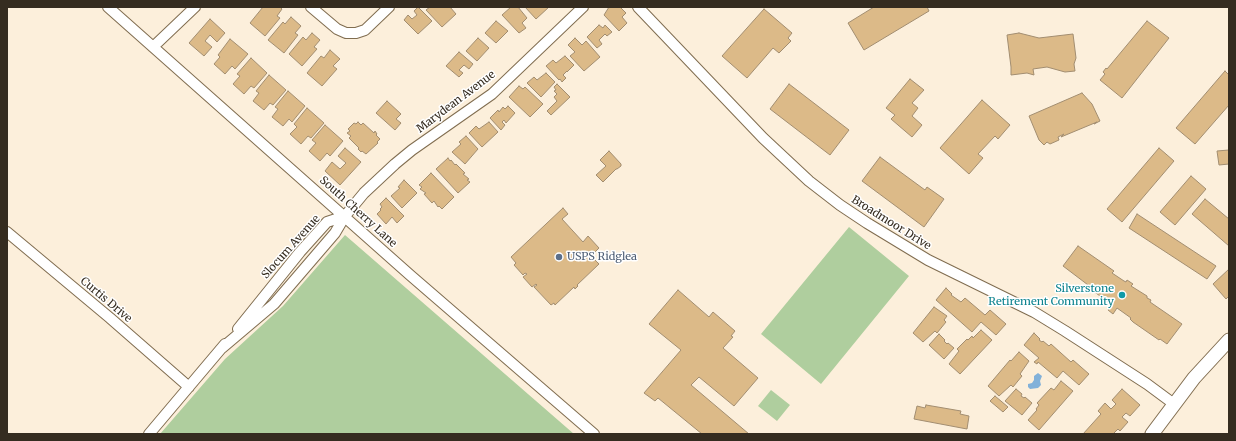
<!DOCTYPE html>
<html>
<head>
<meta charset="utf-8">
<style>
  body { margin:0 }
  #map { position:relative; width:1236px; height:441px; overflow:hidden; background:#fcefdb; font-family:Merriweather,serif }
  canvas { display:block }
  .frame { position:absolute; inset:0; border:8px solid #352c20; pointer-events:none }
</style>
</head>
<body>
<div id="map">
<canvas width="1236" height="441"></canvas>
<div class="frame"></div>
</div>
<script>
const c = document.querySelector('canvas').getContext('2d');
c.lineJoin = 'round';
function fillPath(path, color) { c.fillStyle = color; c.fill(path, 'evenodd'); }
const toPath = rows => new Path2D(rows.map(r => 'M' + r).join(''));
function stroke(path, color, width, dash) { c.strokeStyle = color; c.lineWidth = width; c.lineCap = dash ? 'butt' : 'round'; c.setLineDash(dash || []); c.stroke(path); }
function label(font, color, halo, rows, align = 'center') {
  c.font = font + ' Merriweather,serif'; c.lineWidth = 3; c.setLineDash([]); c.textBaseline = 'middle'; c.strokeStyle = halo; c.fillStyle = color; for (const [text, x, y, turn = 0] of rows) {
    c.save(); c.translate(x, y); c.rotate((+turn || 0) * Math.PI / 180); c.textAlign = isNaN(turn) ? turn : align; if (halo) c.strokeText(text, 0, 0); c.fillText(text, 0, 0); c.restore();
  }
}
const green = toPath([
  [849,227,909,276,821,384,761,334],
  [345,235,574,434,160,434,225,359,283,306],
  [771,390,790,405,777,421,758,406]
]);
const water = toPath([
  [1038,373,1042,376,1040,381,1041,385,1038,388,1030,389,1028,387,1028,384,1032,383,1034,380,1034,376]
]);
const building = toPath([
  [263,7,280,7,282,9,277,16,280,18,265,36,250,23,263,7],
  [418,7,432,21,418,34,404,20,408,15,412,19,417,15,414,11,418,7],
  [430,7,450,7,456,14,442,27,426,10,430,7],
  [511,7,518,7,527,18,522,23,526,28,519,33,502,15,511,7],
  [525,7,549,7,536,19,525,7],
  [609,7,620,7,626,13,622,17,627,23,619,31,604,15,609,7],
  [874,7,927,7,929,11,864,50,848,23,874,7],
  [764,9,792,33,788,38,791,41,779,53,773,48,747,78,722,56,764,9],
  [291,17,301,26,295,33,298,35,284,53,268,40,283,22,285,24,291,17],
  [210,19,225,33,217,42,210,35,205,41,212,47,204,56,189,43,210,19],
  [496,21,508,31,496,43,485,33,496,21],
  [1147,21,1169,38,1122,98,1100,80,1105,74,1103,72,1106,68,1107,69,1147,21],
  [599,25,603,28,605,25,612,32,607,36,605,34,599,40,602,44,597,48,587,37,599,25],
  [312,33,320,40,314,47,317,49,302,66,289,54,303,37,306,40,312,33],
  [1019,33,1039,38,1073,34,1076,58,1074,64,1075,71,1065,72,1047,67,1033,69,1034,75,1027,73,1011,75,1011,67,1007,35,1019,33],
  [478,38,489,48,477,61,466,51,478,38],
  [575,38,582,45,586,41,600,57,584,71,570,56,575,52,568,45,575,38],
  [230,39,248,54,235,69,232,66,225,74,214,64,220,57,218,55,230,39],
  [330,50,340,59,333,66,337,69,322,86,307,73,321,56,324,58,330,50],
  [459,52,473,64,469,69,464,65,459,70,463,73,459,77,446,66,459,52],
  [565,56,574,65,567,72,567,71,563,75,566,78,562,82,560,79,559,80,546,66,553,60,556,63,565,56],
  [251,58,267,73,254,88,251,86,244,94,233,84,240,76,237,74,251,58],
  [1225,71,1229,75,1229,105,1195,144,1176,128,1225,71],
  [546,73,555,82,541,97,527,83,534,77,537,80,546,73],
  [269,75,286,90,273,105,270,103,264,110,253,101,259,93,256,91,269,75],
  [910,79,924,90,912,103,918,108,912,116,922,125,912,137,891,119,895,115,886,108,910,79],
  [557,84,570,97,551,115,547,111,557,101,554,97,557,94,554,91,556,90,554,87,557,84],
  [789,84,849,130,830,155,770,109,789,84],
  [519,86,523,89,525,87,543,104,530,117,509,97,519,86],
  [288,91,305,106,292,122,289,119,283,126,272,117,278,109,275,107,288,91],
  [1082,93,1092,104,1100,121,1094,124,1097,122,1061,137,1064,134,1058,137,1059,140,1050,144,1047,142,1044,145,1039,140,1029,116,1082,93],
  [982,100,1010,125,998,139,995,136,978,154,983,158,969,174,940,148,982,100],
  [387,101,401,114,396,119,401,123,395,130,376,113,387,101],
  [508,106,515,113,506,123,504,120,502,122,505,125,501,130,490,118,498,110,499,112,503,107,505,109,508,106],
  [307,108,324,123,311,138,308,136,301,144,290,134,297,127,294,124,307,108],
  [358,122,361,125,363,123,374,133,375,131,377,134,376,135,380,139,377,142,378,143,366,154,362,151,361,152,358,149,359,148,349,138,351,136,347,133,350,131,348,129,354,123,356,124,358,122],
  [489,122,498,132,482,147,469,133,476,126,479,129,489,122],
  [325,125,343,141,330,156,327,153,320,161,309,151,316,143,312,140,325,125],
  [466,136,478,149,465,164,452,152,461,144,459,142,466,136],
  [345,148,361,162,340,185,325,171,332,162,340,169,346,163,338,156,345,148],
  [1159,148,1174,161,1122,222,1107,209,1159,148],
  [1229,150,1229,164,1219,165,1217,151,1229,150],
  [609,151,621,164,621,166,617,169,616,169,603,182,596,175,606,166,600,160,609,151],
  [880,157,925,190,927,187,944,199,924,227,862,181,880,157],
  [448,158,450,161,451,160,455,165,456,164,465,173,463,174,469,179,467,180,470,182,458,193,436,169,448,158],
  [431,173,454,197,442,209,439,206,438,207,434,201,432,203,424,194,426,193,420,189,422,187,419,185,431,173],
  [1191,176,1206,189,1175,225,1160,212,1191,176],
  [404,180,417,193,402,208,391,196,400,188,398,187,404,180],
  [386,198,404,216,397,223,392,217,386,224,377,214,381,210,380,209,382,207,380,204,386,198],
  [1205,199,1229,219,1229,246,1192,214,1205,199],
  [563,208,568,214,562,219,583,242,588,236,599,248,591,256,599,264,577,285,578,286,575,289,574,287,555,305,554,303,551,305,534,287,537,285,536,284,532,287,523,277,527,274,525,273,523,275,514,265,516,263,511,257,563,208],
  [1137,214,1216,266,1207,279,1129,228,1137,214],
  [1078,246,1114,271,1112,273,1124,281,1126,282,1127,280,1133,284,1131,286,1147,296,1147,298,1151,300,1150,302,1182,324,1167,344,1160,339,1159,340,1133,322,1130,319,1131,318,1117,308,1113,314,1108,310,1112,305,1092,290,1094,288,1092,288,1063,266,1078,246],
  [1229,269,1229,296,1226,299,1213,284,1229,269],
  [946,288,952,294,951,295,961,302,965,298,985,315,990,310,1006,324,996,335,981,322,972,332,936,300,946,288],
  [678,290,709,317,713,312,735,331,731,336,733,337,723,348,758,378,734,406,699,377,691,385,749,434,702,434,658,398,655,401,644,393,681,350,649,324,678,290],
  [934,307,947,316,944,320,946,322,937,333,935,331,923,342,913,333,934,307],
  [981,330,992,340,960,374,949,364,959,351,957,349,967,339,968,340,972,336,973,338,981,330],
  [1034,333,1040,339,1039,340,1042,342,1043,341,1049,346,1051,344,1071,362,1073,360,1089,374,1079,385,1063,371,1057,378,1038,362,1037,364,1034,362,1039,358,1024,345,1034,333],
  [939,334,945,340,944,341,947,344,948,343,954,348,944,359,929,345,939,334],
  [1019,352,1029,361,1020,374,1022,376,1013,387,1011,385,999,396,988,386,1010,360,1011,361,1019,352],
  [1061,381,1073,391,1039,430,1028,420,1037,410,1036,409,1039,405,1037,403,1051,388,1054,390,1061,381],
  [1016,389,1022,394,1021,396,1024,398,1025,397,1032,403,1022,415,1005,401,1016,389],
  [1122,389,1140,405,1130,416,1126,413,1122,417,1128,422,1120,431,1118,429,1113,434,1083,434,1101,414,1098,411,1105,403,1111,409,1116,404,1112,400,1122,389],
  [995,396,1008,407,1003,412,990,401,995,396],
  [926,405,961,411,960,414,969,416,967,429,914,419,917,406,925,408,926,405]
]);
const minor = toPath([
  [108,7,410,275,594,434],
  [311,7,337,29,346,33,356,33,365,30,389,7],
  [638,7,763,138,809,181,840,205,867,223,928,260,1034,312,1065,331,1147,384,1174,404],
  [153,47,195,7],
  [7,232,110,318,189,387],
  [238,329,300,252,327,222,345,216],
  [222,348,274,304,335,233,345,216,364,193,395,164,412,150,492,94,583,7],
  [149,434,225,344]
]);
const major = toPath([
  [1152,434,1194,378,1229,340]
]);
const markers = [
  [559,257,4,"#5c6f8a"],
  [1122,295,4,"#0f9aa8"]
];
const streetNames = [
  ["Marydean Avenue",456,102,-37],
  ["South Cherry Lane",358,212,42],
  ["Broadmoor Drive",891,223,32],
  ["Slocum Avenue",291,247,-48],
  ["Curtis Drive",106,300,40]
];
const serviceNames = [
  ["USPS Ridglea",567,257]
];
const cultureNames = [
  ["Silverstone",1114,289],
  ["Retirement Community",1114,302]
];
fillPath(green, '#afce9e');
fillPath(water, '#82b1d9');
fillPath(building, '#dcba88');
stroke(building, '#a28d70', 1);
stroke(minor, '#806d50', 12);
stroke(major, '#806d50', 15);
stroke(minor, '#fff', 10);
stroke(major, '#fff', 13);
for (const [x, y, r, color] of markers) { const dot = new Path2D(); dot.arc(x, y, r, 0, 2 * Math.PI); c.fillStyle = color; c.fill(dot); stroke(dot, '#fff', 1.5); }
label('11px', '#352c20', '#fff', streetNames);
label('11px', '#4e5e75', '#fff', serviceNames, 'left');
label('11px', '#0d838f', '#fff', cultureNames, 'right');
</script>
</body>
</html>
